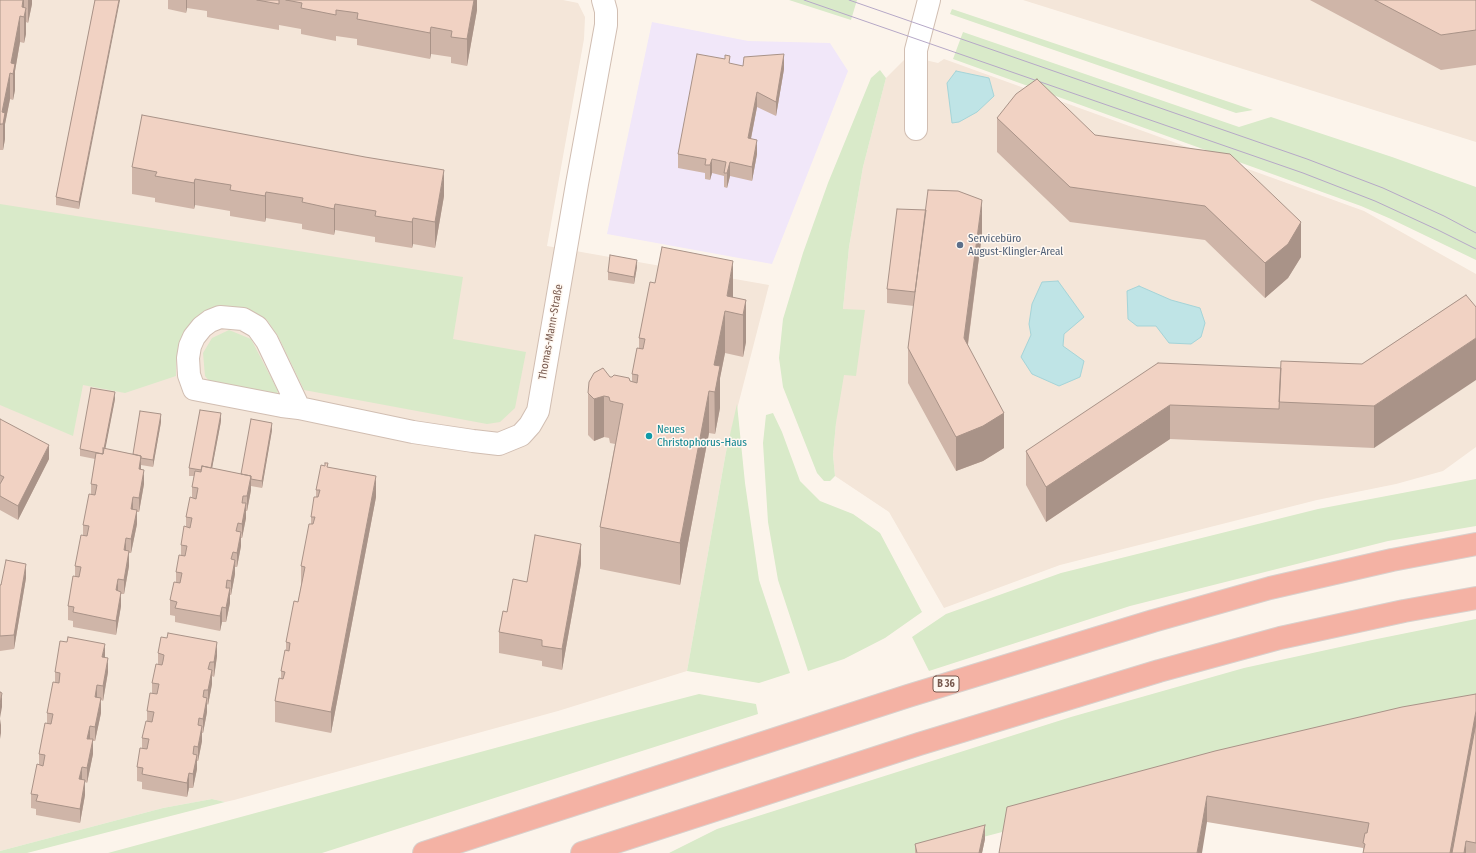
<!DOCTYPE html>
<html>
<head>
<meta charset="utf-8">
<style>
  body { margin:0 }
  canvas { display:block; background:#fcf4eb }
</style>
</head>
<body>
<canvas width="1476" height="853"></canvas>
<script>
const c = document.querySelector('canvas').getContext('2d');
c.lineJoin = 'round';
function fillPath(path, color) { c.fillStyle = color; c.fill(path, 'evenodd'); }
const toPath = rows => new Path2D(rows.map(r => 'M' + r).join(''));
function stroke(path, color, width, dash) { c.strokeStyle = color; c.lineWidth = width; c.lineCap = dash ? 'butt' : 'round'; c.setLineDash(dash || []); c.stroke(path); }
function label(font, color, halo, rows, align = 'center') {
  c.font = font + ' "Fira Sans Condensed",sans-serif'; c.lineWidth = 3; c.setLineDash([]); c.textBaseline = 'middle'; c.strokeStyle = halo; c.fillStyle = color; for (const [text, x, y, turn = 0] of rows) {
    c.save(); c.translate(x, y); c.rotate((+turn || 0) * Math.PI / 180); c.textAlign = isNaN(turn) ? turn : align; if (halo) c.strokeText(text, 0, 0); c.fillText(text, 0, 0); c.restore();
  }
}
const residential = toPath([
  [0,0,563,0,578,3,585,17,584,39,547,246,769,285,726,452,687,671,558,711,234,800,225,802,212,799,163,808,0,851],
  [1023,0,1476,0,1476,142],
  [908,56,938,63,944,59,1364,211,1476,274,1476,447,1443,471,1396,484,1317,500,1060,565,944,608,889,512,835,476,833,455,836,423,843,309,849,247,863,167,886,78]
]);
const education = toPath([
  [652,22,748,41,830,43,848,71,772,264,607,234]
]);
const green = toPath([
  [789,0,857,0,851,20],
  [952,9,1253,110,1236,113,950,14],
  [963,32,1239,127,1271,117,1392,157,1476,187,1476,260,1391,219,1361,206,953,59],
  [880,70,886,78,863,167,849,247,843,309,865,310,856,376,844,375,836,423,833,455,835,476,830,481,824,481,817,473,783,387,779,358,783,319,803,253,828,183,871,78],
  [0,204,463,277,453,339,526,352,515,408,500,422,487,424,304,390,278,336,267,320,248,309,227,306,203,312,183,334,176,360,176,376,125,393,83,385,73,436,0,405],
  [229,330,251,339,278,391,276,398,211,383,205,376,203,353,212,338],
  [737,404,745,483,759,580,790,673,759,683,687,671,726,452],
  [773,413,782,432,800,481,820,501,853,514,880,533,922,612,885,638,844,659,808,671,778,580,768,522,763,443,766,415],
  [1476,479,1476,526,1388,541,1130,606,929,671,912,637,946,614,1061,573,1318,509],
  [1476,619,1476,720,1006,831,922,853,669,853,717,829,1071,717,1244,668,1372,640],
  [699,694,756,704,758,714,322,853,108,853,591,722],
  [212,799,225,802,27,853,0,853,0,851,163,808]
]);
const water = toPath([
  [956,71,989,78,994,96,977,112,959,122,952,123,947,83,956,71],
  [1058,281,1084,317,1064,334,1063,346,1084,361,1080,377,1059,386,1032,374,1021,357,1031,335,1029,324,1032,304,1042,282,1058,281],
  [1139,286,1171,300,1200,308,1205,323,1201,337,1191,344,1169,343,1156,326,1137,326,1128,319,1127,291,1139,286]
]);
const minor = toPath([
  [916,129,916,50,929,0],
  [299,408,267,341,257,327,243,319,220,317,210,321,202,327,194,337,190,346,188,358,189,375,194,389,282,406,299,408,413,432,473,441,499,444,521,435,530,425,538,411,577,184,606,25,606,11,603,0]
]);
const highway = toPath([
  [424,853,908,696,1153,621,1270,588,1392,560,1476,544],
  [582,853,919,744,1159,671,1280,638,1404,611,1476,598]
]);
const tram = toPath([
  [804,0,1303,173,1375,201,1438,230,1476,249],
  [849,0,1307,159,1383,188,1444,216,1476,233]
]);
const wall = toPath([
  [0,0,32,0,32,4,28,23,26,22,26,34,24,43,20,42,15,71,15,90,13,100,10,99,5,124,5,139,3,150,0,150,0,151],
  [95,0,79,209,56,205,56,197],
  [168,0,477,0,477,10,467,66,451,63,451,57,431,54,430,59,357,45,357,39,336,36,336,41,301,34,301,29,279,25,279,30,207,17,207,11,187,8,186,13,168,9],
  [1310,0,1476,0,1476,65,1441,70],
  [730,64,743,66,784,69,776,116,757,107,751,139,757,154,752,181,730,176,727,188,724,187,724,176,712,173,710,180,705,179,705,173,678,168,678,154],
  [997,118,1095,135,1301,257,1288,278,1265,298,1205,240,1070,222,997,152],
  [132,167,444,196,435,248,413,244,412,248,375,242,375,237,335,230,334,235,302,229,302,224,266,218,265,222,230,216,230,211,195,205,194,209,155,202,155,198,132,194],
  [982,234,968,345,1004,448,983,461,956,471,908,383,908,348,914,306,887,303,887,289],
  [637,267,634,284,608,280,608,272],
  [1466,295,1374,448,1170,439,1046,522,1026,485,1026,451,1281,368,1362,364],
  [733,298,746,300,746,342,743,357,725,353,720,378,720,408,715,434,709,433,680,585,600,569,600,527,615,444,610,443,609,438,604,437,594,441,588,435,588,393,610,377,632,382,632,374,639,348,639,338],
  [115,399,105,449,133,454,161,422,153,467,141,465,141,469,144,484,139,512,137,512,137,524,131,553,129,553,129,566,124,594,121,594,121,606,116,635,73,627,73,621,68,620,68,606,75,576,75,566,83,535,83,525,91,494,91,484,95,459,80,456,80,449],
  [0,419,49,459,18,520,0,510],
  [221,421,212,468,241,474,272,430,262,488,251,486,251,490,247,511,246,511,246,518,242,538,241,538,241,546,237,567,235,567,235,574,231,595,230,595,230,603,226,622,222,622,220,631,175,622,175,616,170,615,170,600,176,582,176,572,181,555,181,545,186,527,186,517,192,498,192,487,194,476,189,476,189,468],
  [328,467,376,497,331,733,275,722,275,701,281,679,281,671,286,651,286,642,298,602,301,586,301,566,311,524,311,517,316,497,316,490],
  [581,564,562,670,542,666,542,661,499,653,499,632,507,612,527,582],
  [26,578,14,649,0,651,0,585],
  [158,653,217,656,214,677,212,676,212,684,208,705,207,704,207,712,203,733,202,733,202,741,198,761,197,761,197,769,193,788,189,788,187,797,142,789,142,782,137,781,137,767,142,748,142,738,147,721,147,711,152,693,152,683,158,664],
  [105,658,108,672,103,701,101,700,101,713,95,741,93,741,93,754,87,783,85,782,85,795,80,823,36,815,36,809,31,808,31,794,39,765,39,754,47,723,47,713,55,682,55,672],
  [1476,694,1476,853,1363,853,1363,848,1207,822,999,853],
  [985,839,982,853,915,853,915,844]
]);
const shadedWall = toPath([
  [23,0,24,0,24,17,22,7],
  [28,0,32,0,32,4,28,23],
  [119,0,120,0,79,209,79,202],
  [186,0,187,0,187,8,186,13],
  [474,0,477,0,477,10,467,66,467,39],
  [26,8,26,34,24,43,24,17],
  [20,16,20,42,15,71,15,90,13,100,13,74,11,63],
  [431,27,431,54,430,59,430,33],
  [784,54,784,69,776,116,776,102],
  [10,73,10,99,5,124,5,139,3,150,3,124,2,112],
  [757,92,757,107,748,153,748,138],
  [757,140,757,154,752,181,752,167],
  [712,159,712,173,710,180,710,165],
  [730,162,730,176,727,188,727,173],
  [444,170,444,196,435,248,435,222],
  [195,179,195,205,194,209,194,183],
  [266,192,266,218,265,222,265,196],
  [982,200,982,234,964,373,964,338],
  [335,204,335,230,334,235,334,209],
  [413,218,413,244,412,248,412,222],
  [1301,222,1301,257,1288,278,1265,298,1265,263],
  [637,260,637,267,634,284,634,277],
  [733,261,733,303,727,296],
  [746,300,746,342,743,357,743,315],
  [725,311,725,353,720,378,720,408,715,434,714,365],
  [1476,338,1476,380,1374,448,1374,406],
  [709,391,709,433,680,585,680,543],
  [115,392,115,399,103,461,103,454],
  [604,396,604,437,594,441,594,399],
  [1170,405,1170,439,1046,522,1046,487],
  [221,413,221,421,210,479,210,472],
  [1004,413,1004,448,983,461,956,471,956,437],
  [161,414,161,422,153,467,153,460],
  [272,423,272,430,262,488,262,481],
  [49,445,49,459,18,520,18,506],
  [141,456,141,470,139,469],
  [144,470,144,484,139,512,139,498],
  [251,476,251,490,247,511,247,496],
  [376,476,376,497,331,733,331,712],
  [133,497,133,511,131,509],
  [246,503,246,518,242,538,242,524],
  [137,510,137,524,131,553,131,539],
  [241,532,241,546,237,567,237,553],
  [126,538,126,552,124,550],
  [581,544,581,564,562,670,562,649],
  [129,551,129,566,124,594,124,580],
  [235,560,235,574,231,595,231,581],
  [26,564,26,578,14,649,14,635],
  [118,579,118,594,116,590],
  [227,580,227,594,226,588],
  [230,588,230,603,226,622,226,608],
  [121,592,121,606,116,635,116,621],
  [222,607,222,622,220,631,220,616],
  [217,642,217,656,214,677,214,662],
  [105,644,105,658,102,657],
  [108,658,108,672,103,701,103,686],
  [212,670,212,684,208,705,208,690],
  [97,685,97,699,95,697],
  [2,693,2,707,0,718,0,704],
  [101,698,101,713,95,741,95,727],
  [207,698,207,712,203,733,203,719],
  [1476,711,1476,737,1455,853,1450,853],
  [1,719,1,733,0,739,0,725],
  [90,726,90,740,87,739],
  [202,726,202,741,198,761,198,747],
  [93,739,93,754,87,783,87,768],
  [197,755,197,769,193,788,193,774],
  [82,767,82,782,79,779],
  [189,773,189,788,187,797,187,783],
  [85,780,85,795,80,823,80,809],
  [1207,796,1207,822,1202,853,1197,853],
  [985,825,985,839,982,853,979,853],
  [1466,841,1466,853,1464,853]
]);
const building = toPath([
  [0,0,23,0,22,7,26,8,24,17,20,16,11,63,15,64,13,74,10,73,2,112,5,113,3,124,0,124,0,125,0,0],
  [95,0,119,0,79,202,56,197,95,0],
  [257,0,279,0,279,4,257,0],
  [286,0,474,0,467,39,451,37,452,31,431,27,430,33,357,19,358,13,336,10,336,15,301,8,302,3,286,0],
  [1375,0,1476,0,1476,30,1441,35,1375,0],
  [697,54,725,59,725,55,730,56,729,63,743,66,744,57,784,54,776,102,757,92,748,138,757,140,752,167,730,162,727,173,724,173,726,162,712,159,710,165,705,165,706,159,678,154,697,54],
  [1037,79,1095,135,1230,154,1301,222,1288,244,1265,263,1205,206,1070,187,997,118,1016,94,1037,79],
  [142,115,365,157,444,170,435,222,413,218,412,222,375,216,376,211,335,204,334,209,302,202,303,198,266,192,265,196,230,190,231,185,212,182,195,179,194,183,155,176,157,172,132,167,142,115],
  [928,190,958,191,982,200,964,338,1004,413,983,426,956,437,908,348,928,190],
  [897,209,926,210,915,292,887,289,897,209],
  [662,247,733,261,727,296,746,300,743,315,725,311,714,365,720,366,715,392,709,391,680,543,600,527,623,404,610,401,609,397,604,396,594,399,588,393,589,382,594,373,603,368,610,377,612,377,614,375,629,378,630,381,637,383,638,375,632,374,637,348,643,349,645,339,639,338,650,282,655,283,662,247],
  [610,255,637,260,634,277,608,272,610,255],
  [1466,295,1476,307,1476,338,1374,406,1279,402,1281,361,1362,364,1466,295],
  [1158,363,1281,368,1279,409,1170,405,1046,487,1026,451,1158,363],
  [91,388,115,392,103,454,80,449,91,388],
  [200,410,221,413,211,468,202,466,201,470,189,468,200,410],
  [140,411,161,414,153,460,141,458,141,456,133,454,140,411],
  [0,419,49,445,18,506,0,496,0,484,4,477,0,475,0,419],
  [251,419,272,423,262,481,251,479,251,476,241,474,251,419],
  [103,448,141,456,139,469,144,470,139,498,133,497,131,509,137,510,131,539,126,538,124,550,129,551,124,580,118,579,116,590,121,592,116,621,73,612,74,607,68,606,73,576,79,577,81,567,75,566,81,535,87,536,89,526,83,525,89,494,95,495,97,485,91,484,96,453,103,454,103,448],
  [325,463,328,463,327,467,376,476,331,712,275,701,279,678,283,679,285,672,281,671,285,650,289,651,290,643,286,642,294,601,298,602,305,567,301,566,309,524,313,524,315,517,311,517,314,497,318,497,320,490,316,490,321,465,325,466,325,463],
  [202,466,251,476,247,496,243,496,242,503,246,503,242,524,238,523,236,531,241,532,237,553,233,552,231,559,235,560,231,581,227,580,226,588,230,588,226,608,222,607,220,616,175,608,177,602,170,600,174,582,180,583,182,573,176,572,179,555,185,556,187,546,181,545,184,526,190,528,192,518,186,517,190,497,196,499,198,488,192,487,195,471,201,472,202,466],
  [535,535,581,544,562,649,542,646,542,640,499,632,503,611,507,612,513,579,527,582,535,535],
  [6,560,26,564,14,635,0,636,0,585,1,585,6,560],
  [168,633,217,642,214,662,210,662,208,669,212,670,208,690,204,690,203,697,207,698,203,719,199,718,198,725,202,726,198,747,194,746,193,754,197,755,193,774,189,773,187,783,142,774,143,768,137,767,140,748,147,749,149,739,142,738,146,721,152,722,154,712,147,711,150,693,157,694,159,684,152,683,156,664,162,665,163,661,164,655,158,653,161,637,167,638,168,633],
  [68,637,105,644,102,657,108,658,103,686,97,685,95,697,101,698,95,727,90,726,87,739,93,739,87,768,82,767,79,779,85,780,80,809,36,801,38,795,31,794,37,764,43,766,45,755,39,754,45,723,51,724,53,714,47,713,53,682,59,683,60,673,55,672,60,641,67,642,68,637],
  [0,692,2,693,0,704,0,692],
  [1476,694,1476,711,1450,853,1363,853,1365,844,1363,843,1365,833,1367,833,1369,823,1207,796,1197,853,999,853,1007,807,1215,751,1402,707,1476,694],
  [1476,723,1476,843,1466,841,1464,853,1452,853,1476,723],
  [985,825,979,853,917,853,915,844,985,825]
]);
const markers = [
  [960,245,4,"#5c6f8a"],
  [649,436,4,"#0f9aa8"]
];
const shields = [
  [946,684,26]
];
const shieldNames = [
  ["B 36",946,684]
];
const serviceNames = [
  ["Servicebüro",968,239],
  ["August-Klingler-Areal",968,252]
];
const streetNames = [
  ["Thomas-Mann-Straße",551,332,-80]
];
const cultureNames = [
  ["Neues",657,430],
  ["Christophorus-Haus",657,443]
];
fillPath(residential, '#f4e6d9');
fillPath(education, '#f1e7f9');
fillPath(green, '#d9eac9');
fillPath(water, '#bfe4e6');
stroke(water, '#a5d4d8', 1);
stroke(minor, '#d1beb2', 24);
stroke(highway, '#d9d1cd', 24);
stroke(minor, '#fff', 22);
stroke(highway, '#f4b2a4', 22);
stroke(tram, '#b6a8c7', 1);
fillPath(wall, '#cfb5a8');
fillPath(shadedWall, '#a99388');
fillPath(building, '#f1d2c3');
stroke(building, '#a99388', 1);
for (const [x, y, r, color] of markers) { const dot = new Path2D(); dot.arc(x, y, r, 0, 2 * Math.PI); c.fillStyle = color; c.fill(dot); stroke(dot, '#fff8f1', 1.5); }
for (const [x, y, w] of shields) { const box = new Path2D(); box.roundRect(x - w / 2, y - 8, w, 16, 3); c.fillStyle = '#fff8f1'; c.fill(box); stroke(box, '#77594e', 1); }
label('bold 10px', '#77594e', null, shieldNames);
label('11px', '#4e5e75', '#fff8f1', serviceNames, 'left');
label('11px', '#77594e', '#fff8f1', streetNames);
label('11px', '#0d838f', '#fff8f1', cultureNames, 'left');
</script>
</body>
</html>
